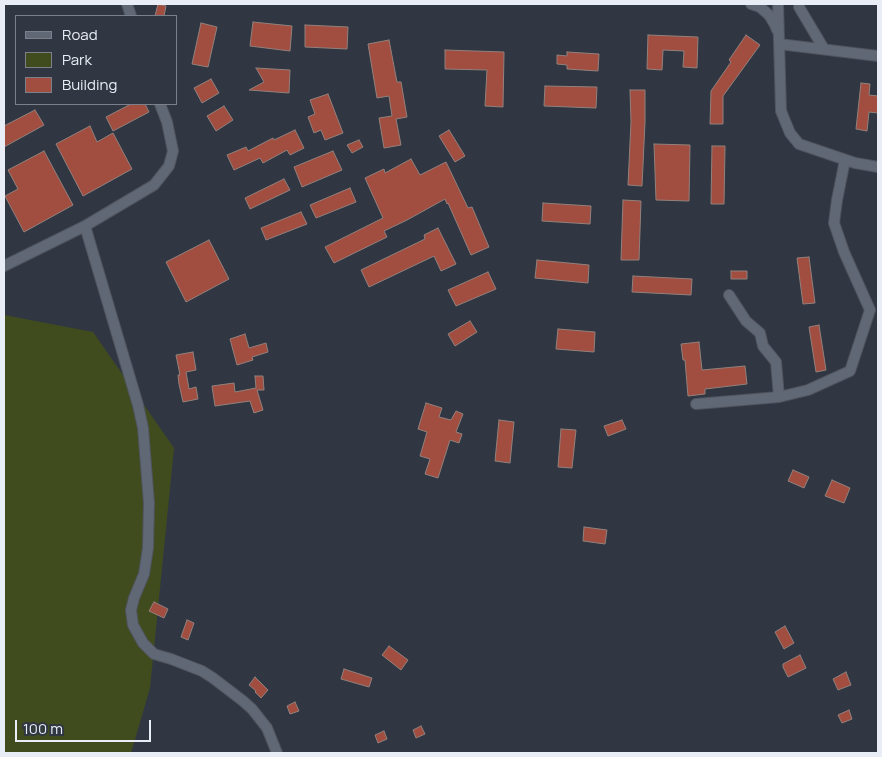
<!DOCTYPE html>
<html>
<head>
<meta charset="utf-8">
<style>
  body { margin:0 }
  #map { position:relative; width:882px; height:757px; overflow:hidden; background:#313742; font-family:Manrope,sans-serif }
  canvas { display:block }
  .frame { position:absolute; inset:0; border:5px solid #e9edf5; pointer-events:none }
  .legend { position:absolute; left:15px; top:15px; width:162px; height:90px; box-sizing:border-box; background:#313742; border:1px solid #7b808a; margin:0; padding:6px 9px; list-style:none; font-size:15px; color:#e9edf5 }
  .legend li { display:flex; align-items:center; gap:10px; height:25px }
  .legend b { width:25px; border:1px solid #7b808a }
  .scale { position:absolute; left:15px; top:720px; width:136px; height:22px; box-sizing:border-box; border:2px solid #e9edf5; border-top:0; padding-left:6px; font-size:15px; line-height:18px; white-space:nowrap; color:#e9edf5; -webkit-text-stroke:4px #313742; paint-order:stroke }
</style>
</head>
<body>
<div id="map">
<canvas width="882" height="757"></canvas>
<div class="frame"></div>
<ul class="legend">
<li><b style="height:6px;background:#616875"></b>Road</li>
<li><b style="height:14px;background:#404c1e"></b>Park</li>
<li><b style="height:14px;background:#a14d40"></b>Building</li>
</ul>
<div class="scale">100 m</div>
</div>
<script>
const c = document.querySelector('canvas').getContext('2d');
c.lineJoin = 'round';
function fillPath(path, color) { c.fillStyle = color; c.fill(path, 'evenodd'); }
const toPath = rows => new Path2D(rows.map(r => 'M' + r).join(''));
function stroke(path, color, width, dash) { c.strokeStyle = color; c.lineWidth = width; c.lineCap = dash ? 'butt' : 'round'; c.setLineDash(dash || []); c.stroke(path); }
const green = toPath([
  [4,315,93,332,174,448,150,688,131,753,4,753]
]);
const building = toPath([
  [158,4,166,6,164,16,155,16,158,4],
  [253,22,292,26,290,51,250,46,253,22],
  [201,23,217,27,208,67,192,64,201,23],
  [305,25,348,27,347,49,305,47,305,25],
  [648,35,698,37,697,68,683,67,684,51,663,50,662,70,647,69,648,35],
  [746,35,760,45,723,96,723,124,710,124,711,91,731,62,729,60,746,35],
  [389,40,397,82,401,82,407,117,396,119,401,145,384,148,379,118,392,116,389,96,377,98,368,44,389,40],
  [445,50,504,52,503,107,485,106,487,70,445,69,445,50],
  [567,52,599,54,598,71,567,69,567,65,557,64,557,55,567,56,567,52],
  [256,68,290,70,289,93,249,90,264,82,256,68],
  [211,79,219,93,202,103,194,88,211,79],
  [861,83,870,84,869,95,878,96,878,113,869,112,867,131,856,129,861,83],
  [545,86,597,87,596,108,544,106,545,86],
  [630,90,645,90,645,122,642,186,628,185,631,122,630,90],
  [328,94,343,133,325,140,321,130,314,133,308,117,315,114,310,100,328,94],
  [131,104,145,104,149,112,113,131,106,117,131,104],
  [224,106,233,120,216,131,207,116,224,106],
  [35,110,44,125,4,147,4,126,35,110],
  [90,126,97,142,113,133,132,169,83,196,56,144,90,126],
  [295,130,304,148,290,155,287,150,263,163,260,158,234,170,227,155,246,147,248,151,273,138,274,140,295,130],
  [449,130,465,156,455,162,439,136,449,130],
  [359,140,363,147,352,153,347,145,359,140],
  [654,144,690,145,689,201,656,200,654,144],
  [712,146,725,146,724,204,711,204,712,146],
  [44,151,73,205,24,232,5,196,18,189,8,170,44,151],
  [333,151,342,170,302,187,294,167,333,151],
  [411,159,420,175,446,162,468,208,472,207,489,247,471,255,448,203,447,204,445,199,407,220,384,231,387,237,334,263,325,247,383,218,365,178,384,169,385,173,411,159],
  [284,179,290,190,250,209,245,198,284,179],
  [350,188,356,202,316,218,310,205,350,188],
  [623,200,641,201,639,260,621,260,623,200],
  [543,203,591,206,590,224,542,221,543,203],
  [301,212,307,224,266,240,261,228,301,212],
  [438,228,456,264,441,271,434,256,369,287,361,270,425,239,424,235,438,228],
  [209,240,229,279,186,302,166,262,209,240],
  [809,257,815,303,803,304,797,258,809,257],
  [537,260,589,265,588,283,535,278,537,260],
  [731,271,747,271,747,279,731,279,731,271],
  [488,272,496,289,456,306,448,290,488,272],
  [633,276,692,279,691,295,632,292,633,276],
  [470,321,477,332,455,346,448,334,470,321],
  [819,325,826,370,816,372,809,327,819,325],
  [558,329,595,332,594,352,556,349,558,329],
  [245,334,249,348,266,343,268,352,252,357,253,360,237,365,230,339,245,334],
  [699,342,702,370,745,366,747,384,705,389,705,394,688,396,685,360,683,360,681,344,699,342],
  [193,352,196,370,186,372,189,389,196,387,198,399,183,402,179,384,178,375,180,375,176,355,193,352],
  [255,376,263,376,264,390,257,390,263,410,254,413,250,401,215,406,212,386,234,383,235,392,256,388,255,376],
  [426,403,442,408,439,417,451,420,456,411,463,414,456,432,462,434,459,443,450,440,438,478,425,474,430,459,420,456,427,432,418,429,426,403],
  [499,420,514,422,510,463,495,461,499,420],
  [622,420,626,429,608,436,604,426,622,420],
  [561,429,576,430,572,468,558,467,561,429],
  [793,470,809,477,804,488,788,481,793,470],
  [832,480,850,488,844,503,825,496,832,480],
  [584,527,607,530,605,544,583,541,584,527],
  [154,602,168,609,164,618,149,611,154,602],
  [187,620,194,623,188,640,181,637,187,620],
  [785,626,794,643,784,649,775,632,785,626],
  [389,646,408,660,401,670,382,655,389,646],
  [800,655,806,668,788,677,783,667,783,664,800,655],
  [344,669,372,678,369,687,341,679,344,669],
  [846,672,851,685,838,690,833,679,846,672],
  [255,677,268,690,261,698,255,692,256,691,249,685,255,677],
  [295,702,299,711,290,714,287,706,295,702],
  [849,710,852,719,842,723,838,715,849,710],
  [421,726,425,734,416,738,413,730,421,726],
  [384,731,387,739,378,743,375,735,384,731]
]);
const minor = toPath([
  [127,4,131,16],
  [751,4,760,7,769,15,775,25,777,30],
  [778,4,781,111,790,133,799,144,855,163,878,167],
  [799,4,799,7,824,49],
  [779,44,878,56],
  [85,226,138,405,143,428,149,503,148,548,144,574,134,598,131,610,133,625,143,643,154,654,171,659,202,671,213,678,243,701,252,709,267,728,277,753],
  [4,266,85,226,154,185,169,166,173,151,167,122,160,104],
  [729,295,746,321,760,333,763,346,776,362,779,397],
  [696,404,779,397,808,390,850,371,870,310,844,252,834,223,837,200,845,160]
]);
fillPath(green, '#404c1e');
fillPath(building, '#a14d40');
stroke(building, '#92817d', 1);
stroke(minor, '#4f545e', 12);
stroke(minor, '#616875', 10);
</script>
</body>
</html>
